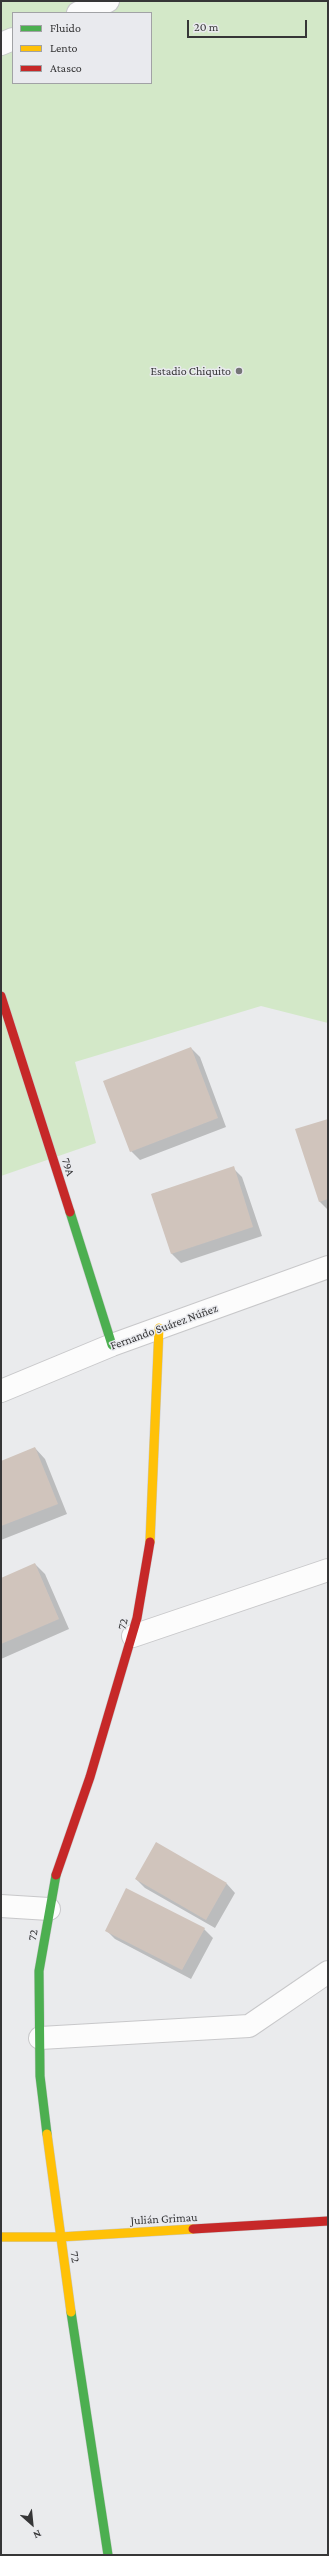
<!DOCTYPE html>
<html>
<head>
<meta charset="utf-8">
<style>
  body { margin:0 }
  #map { position:relative; width:329px; height:2556px; overflow:hidden; background:#eaebed; font-family:"Crimson Pro",serif }
  canvas { display:block }
  .frame { position:absolute; inset:0; border:2px solid #363637; pointer-events:none }
  .legend { position:absolute; left:12px; top:12px; width:140px; height:72px; box-sizing:border-box; background:#e9eaee; border:1px solid #a1a2a5; margin:0; padding:5px 7px; list-style:none; font-size:12px; color:#363637 }
  .legend li { display:flex; align-items:center; gap:8px; height:20px }
  .legend b { width:20px; border:1px solid #a1a2a5 }
  .north { position:absolute; left:12px; top:2504px; width:40px; height:40px; -webkit-text-stroke:3px #e9eaee; paint-order:stroke; rotate:153deg; font-size:11px; font-weight:700; line-height:16px; text-align:center; color:#363637 }
  .north::after { content:''; display:block; margin:auto; width:14px; height:18px; background:#363637; clip-path:polygon(50% 0,100% 100%,50% 72%,0 100%) }
  .scale { position:absolute; left:187px; top:20px; width:120px; height:18px; box-sizing:border-box; border:2px solid #363637; border-top:0; padding-left:5px; font-size:12px; line-height:14px; white-space:nowrap; color:#363637; -webkit-text-stroke:3px #e9eaee; paint-order:stroke }
</style>
</head>
<body>
<div id="map">
<canvas width="329" height="2556"></canvas>
<div class="frame"></div>
<ul class="legend">
<li><b style="height:5px;background:#4caf50"></b>Fluido</li>
<li><b style="height:5px;background:#ffc107"></b>Lento</li>
<li><b style="height:5px;background:#c62828"></b>Atasco</li>
</ul>
<div class="north">N</div>
<div class="scale">20 m</div>
</div>
<script>
const c = document.querySelector('canvas').getContext('2d');
c.lineJoin = 'round';
function fillPath(path, color) { c.fillStyle = color; c.fill(path, 'evenodd'); }
const toPath = rows => new Path2D(rows.map(r => 'M' + r).join(''));
function stroke(path, color, width, dash) { c.strokeStyle = color; c.lineWidth = width; c.lineCap = dash ? 'butt' : 'round'; c.setLineDash(dash || []); c.stroke(path); }
function label(font, color, halo, rows, align = 'center') {
  c.font = font + ' "Crimson Pro",serif'; c.lineWidth = 3; c.setLineDash([]); c.textBaseline = 'middle'; c.strokeStyle = halo; c.fillStyle = color; for (const [text, x, y, turn = 0] of rows) {
    c.save(); c.translate(x, y); c.rotate((+turn || 0) * Math.PI / 180); c.textAlign = isNaN(turn) ? turn : align; if (halo) c.strokeText(text, 0, 0); c.fillText(text, 0, 0); c.restore();
  }
}
const green = toPath([
  [1,1,328,1,328,1023,261,1006,75,1062,96,1143,1,1176],
  [13,13,151,13,151,83,13,83]
]);
const shadow = toPath([
  [191,1048,200,1057,226,1127,140,1160,131,1151],
  [328,1120,328,1210,320,1202],
  [233,1168,242,1177,262,1236,181,1263,172,1254,152,1194],
  [35,1448,45,1459,67,1514,1,1540,1,1462],
  [35,1564,45,1574,69,1629,1,1659,1,1579],
  [136,1879,227,1884,235,1893,215,1928,145,1888],
  [204,1929,213,1938,191,1979,115,1939,106,1930]
]);
const building = toPath([
  [191,1047,218,1118,130,1152,103,1081],
  [328,1119,328,1199,319,1202,295,1129],
  [234,1166,253,1227,171,1254,151,1194],
  [35,1447,58,1504,1,1526,1,1461],
  [35,1563,59,1619,1,1644,1,1578],
  [156,1842,227,1883,206,1920,135,1879],
  [126,1888,205,1928,182,1970,105,1931]
]);
const street = toPath([
  [78,13,108,1],
  [1,44,13,39],
  [1,1391,112,1345,328,1267],
  [133,1636,328,1570],
  [1,1906,49,1909],
  [40,2038,249,2026,328,1972]
]);
const fast = toPath([
  [70,1212,112,1345],
  [47,2134,40,2076,39,1971,56,1875],
  [71,2312,108,2555]
]);
const slow = toPath([
  [150,1542,159,1328],
  [47,2134,71,2312],
  [1,2237,60,2237,193,2229]
]);
const jam = toPath([
  [1,996,70,1212],
  [56,1875,90,1777,137,1618,150,1542],
  [193,2229,328,2221]
]);
const markers = [
  [239,371,4,"#757577"]
];
const poiNames = [
  ["Estadio Chiquito",231,371]
];
const streetNames = [
  ["79A",68,1167,72],
  ["Fernando Suárez Núñez",164,1327,-20],
  ["72",123,1624,-77],
  ["72",33,1935,-81],
  ["Julián Grimau",164,2219,-3],
  ["72",75,2257,81]
];
fillPath(green, '#d3e8c8');
fillPath(shadow, '#0003');
fillPath(building, '#d0c4bc');
stroke(street, '#c8c8ca', 24);
stroke(fast, '#c8c8ca', 10);
stroke(slow, '#c8c8ca', 10);
stroke(jam, '#c8c8ca', 10);
stroke(street, '#fcfcfc', 22);
stroke(fast, '#4caf50', 9);
stroke(slow, '#ffc107', 9);
stroke(jam, '#c62828', 9);
for (const [x, y, r, color] of markers) { const dot = new Path2D(); dot.arc(x, y, r, 0, 2 * Math.PI); c.fillStyle = color; c.fill(dot); stroke(dot, '#e9eaee', 1.5); }
label('12px', '#363637', '#e9eaee', poiNames, 'right');
label('12px', '#363637', '#e9eaee', streetNames);
</script>
</body>
</html>
